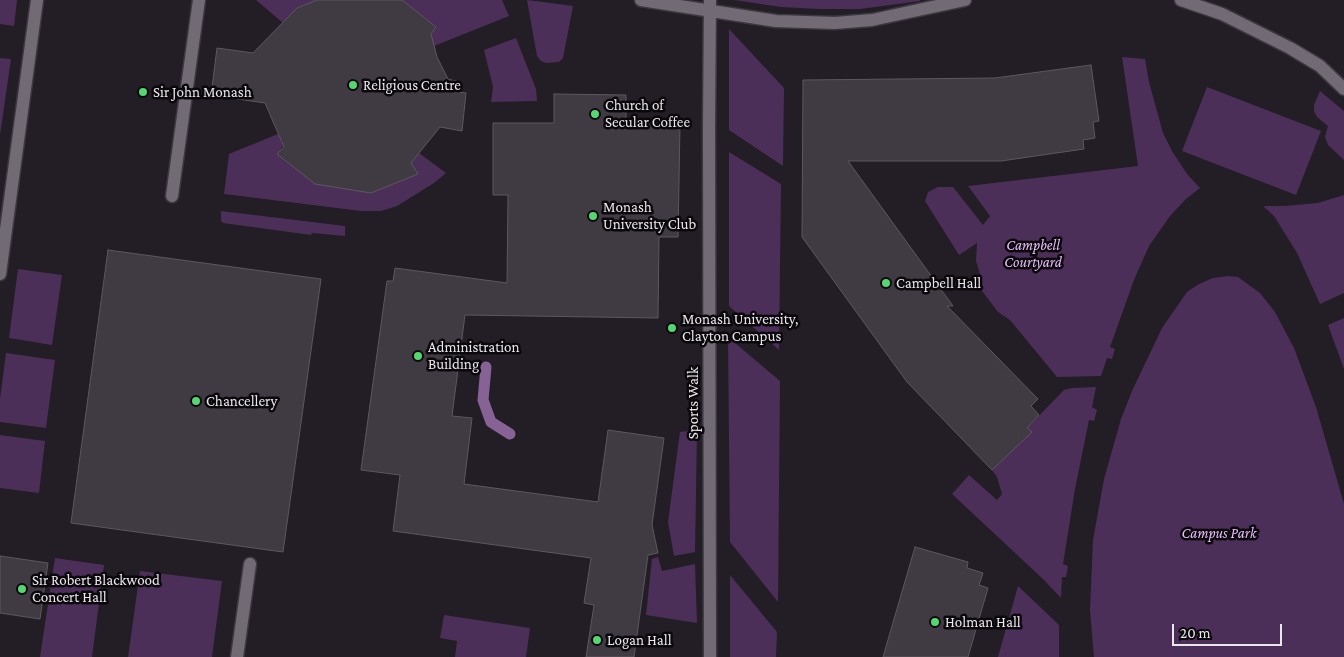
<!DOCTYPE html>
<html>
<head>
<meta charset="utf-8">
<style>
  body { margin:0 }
  #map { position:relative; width:1344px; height:657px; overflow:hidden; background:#231d26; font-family:"Crimson Pro",serif }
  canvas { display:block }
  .scale { position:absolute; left:1172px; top:624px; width:110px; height:22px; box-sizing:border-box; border:2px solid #eae6ec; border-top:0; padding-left:6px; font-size:15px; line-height:18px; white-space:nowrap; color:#eae6ec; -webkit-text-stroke:4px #0b080c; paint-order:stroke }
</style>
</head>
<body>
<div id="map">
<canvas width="1344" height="657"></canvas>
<div class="scale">20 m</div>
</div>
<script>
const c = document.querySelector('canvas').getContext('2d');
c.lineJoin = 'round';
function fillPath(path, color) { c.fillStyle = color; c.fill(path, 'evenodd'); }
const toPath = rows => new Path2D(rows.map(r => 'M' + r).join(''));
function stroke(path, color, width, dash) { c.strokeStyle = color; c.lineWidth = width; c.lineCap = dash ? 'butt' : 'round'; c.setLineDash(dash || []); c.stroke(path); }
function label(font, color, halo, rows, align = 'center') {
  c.font = font + ' "Crimson Pro",serif'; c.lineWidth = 5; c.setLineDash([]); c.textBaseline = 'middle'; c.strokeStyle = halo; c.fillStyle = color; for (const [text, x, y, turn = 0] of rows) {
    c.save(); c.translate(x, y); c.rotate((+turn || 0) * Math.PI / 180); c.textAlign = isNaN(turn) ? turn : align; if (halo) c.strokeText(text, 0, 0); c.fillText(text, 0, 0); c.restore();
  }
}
const green = toPath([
  [0,0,17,0,14,26,0,24],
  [256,0,317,0,297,8,283,23],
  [402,0,502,0,509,16,434,46,429,37,436,27],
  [527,0,573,6,563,58,559,62,546,63,541,61,537,56],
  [734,0,920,0,920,1,860,9,819,9,781,7],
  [729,29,784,88,783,166,729,130],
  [516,38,536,89,537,101,491,102,493,87,484,50],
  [1122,57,1145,59,1149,82,1163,133,1172,151,1187,174,1200,188,1186,199,1170,216,1149,246,1134,280,1110,347,1115,349,1112,359,1107,358,1101,376,1057,377,1010,320,998,312,976,283,981,277,976,261,977,243,959,255,925,201,928,192,938,187,953,187,983,225,990,216,968,186,1138,166],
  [0,58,11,59,0,135],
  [1207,87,1321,131,1296,195,1182,151],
  [1320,91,1344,111,1344,160,1328,145,1325,137,1328,126,1317,117,1314,111,1314,105],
  [278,134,283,146,278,153,411,163,419,153,446,173,434,183,397,206,381,211,361,211,224,194,229,154],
  [729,152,781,184,779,350,729,306],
  [1344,195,1344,293,1320,304,1297,253,1274,216,1263,206,1284,206,1318,203],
  [221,211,345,226,345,236,312,233,311,235,223,223,221,221],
  [18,269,62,275,52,345,9,338],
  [1228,276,1238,277,1260,293,1275,312,1294,348,1316,407,1344,504,1344,657,1094,657,1090,610,1093,540,1104,479,1121,419,1132,391,1162,328,1187,292,1199,284,1213,278],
  [1344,318,1344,369,1328,325],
  [728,337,780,381,778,602,730,542],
  [6,353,55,360,46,428,0,422,0,399],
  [1096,387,1092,407,1097,410,1094,421,1089,420,1075,489,1063,564,1068,566,1066,577,1062,577,1061,598,1044,580,952,494,969,475,997,500,1002,494,997,477,992,470,1031,432,1027,428,1064,390,1072,388],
  [697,430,695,552,674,556,668,522,680,432],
  [0,435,45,441,39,493,0,488],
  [658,557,662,571,695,564,697,623,646,615,652,559],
  [55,558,104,565,92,657,40,657],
  [140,571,222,581,212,657,128,657],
  [730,575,777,632,776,657,730,657],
  [1018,586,1059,625,1059,657,998,657],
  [444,615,530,628,526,657,455,657,457,641,440,638]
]);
const stream = toPath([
  [486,367,483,400,491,422,510,434]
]);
const building = toPath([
  [317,0,402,0,436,27,431,34,437,57,448,79,459,82,456,92,466,93,462,131,440,127,411,163,418,174,371,193,315,184,277,154,284,147,265,103,211,95,217,48,253,53,297,8,317,0],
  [1091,65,1099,121,1093,122,1095,138,1083,140,1084,149,1001,161,848,161,953,306,947,306,1038,399,1031,406,1039,415,1027,428,1032,432,992,470,907,382,802,237,803,80,995,78,1091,65],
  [554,94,626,95,626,124,680,124,678,237,659,237,658,318,465,315,452,416,472,418,464,484,598,502,608,430,664,438,652,525,658,553,648,555,634,657,586,657,594,605,584,603,591,558,393,531,400,475,361,470,387,281,393,281,395,268,507,283,508,195,493,195,493,123,554,123,554,94],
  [108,250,321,279,283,552,71,523,108,250],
  [915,547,968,562,967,568,983,573,979,585,988,588,968,657,883,657,915,547],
  [0,556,48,563,40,619,0,613,0,556]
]);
const minor = toPath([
  [641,0,776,21,835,23,872,20,965,0],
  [1181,0,1222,14,1290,48,1320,66,1344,89],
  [172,196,199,0],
  [0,274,37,0],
  [237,657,250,564],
  [710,657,709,129,710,0]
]);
const markers = [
  [353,85,5,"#54d672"],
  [143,92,5,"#54d672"],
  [595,114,5,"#54d672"],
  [593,216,5,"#54d672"],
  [886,283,5,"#54d672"],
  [672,328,5,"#54d672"],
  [418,356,5,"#54d672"],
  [196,401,5,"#54d672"],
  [22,589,5,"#54d672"],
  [935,622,5,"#54d672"],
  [597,640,5,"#54d672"]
];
const poiNames = [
  ["Religious Centre",363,85],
  ["Sir John Monash",153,92],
  ["Church of",605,105],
  ["Secular Coffee",605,122],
  ["Monash",603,207],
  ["University Club",603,224],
  ["Campbell Hall",896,283],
  ["Monash University,",682,319],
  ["Clayton Campus",682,336],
  ["Administration",428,347],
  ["Building",428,364],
  ["Chancellery",206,401],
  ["Sir Robert Blackwood",32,580],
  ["Concert Hall",32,597],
  ["Holman Hall",945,622],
  ["Logan Hall",607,640]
];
const parkNames = [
  ["Campbell",1033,245],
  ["Courtyard",1033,262],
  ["Campus Park",1219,533]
];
const streetNames = [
  ["Sports Walk",693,403,-90]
];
fillPath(green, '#4b2f58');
stroke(stream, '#866394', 11);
fillPath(building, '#403a43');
stroke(building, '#5d5761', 1);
stroke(minor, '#3d3840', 15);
stroke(minor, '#726b76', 12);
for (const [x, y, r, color] of markers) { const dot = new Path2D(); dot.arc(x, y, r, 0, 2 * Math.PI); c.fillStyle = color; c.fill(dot); stroke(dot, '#0b080c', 2); }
label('15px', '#eae6ec', '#0b080c', poiNames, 'left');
label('italic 15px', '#e6bef9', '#0b080c', parkNames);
label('15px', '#eae6ec', '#0b080c', streetNames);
</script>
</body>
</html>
